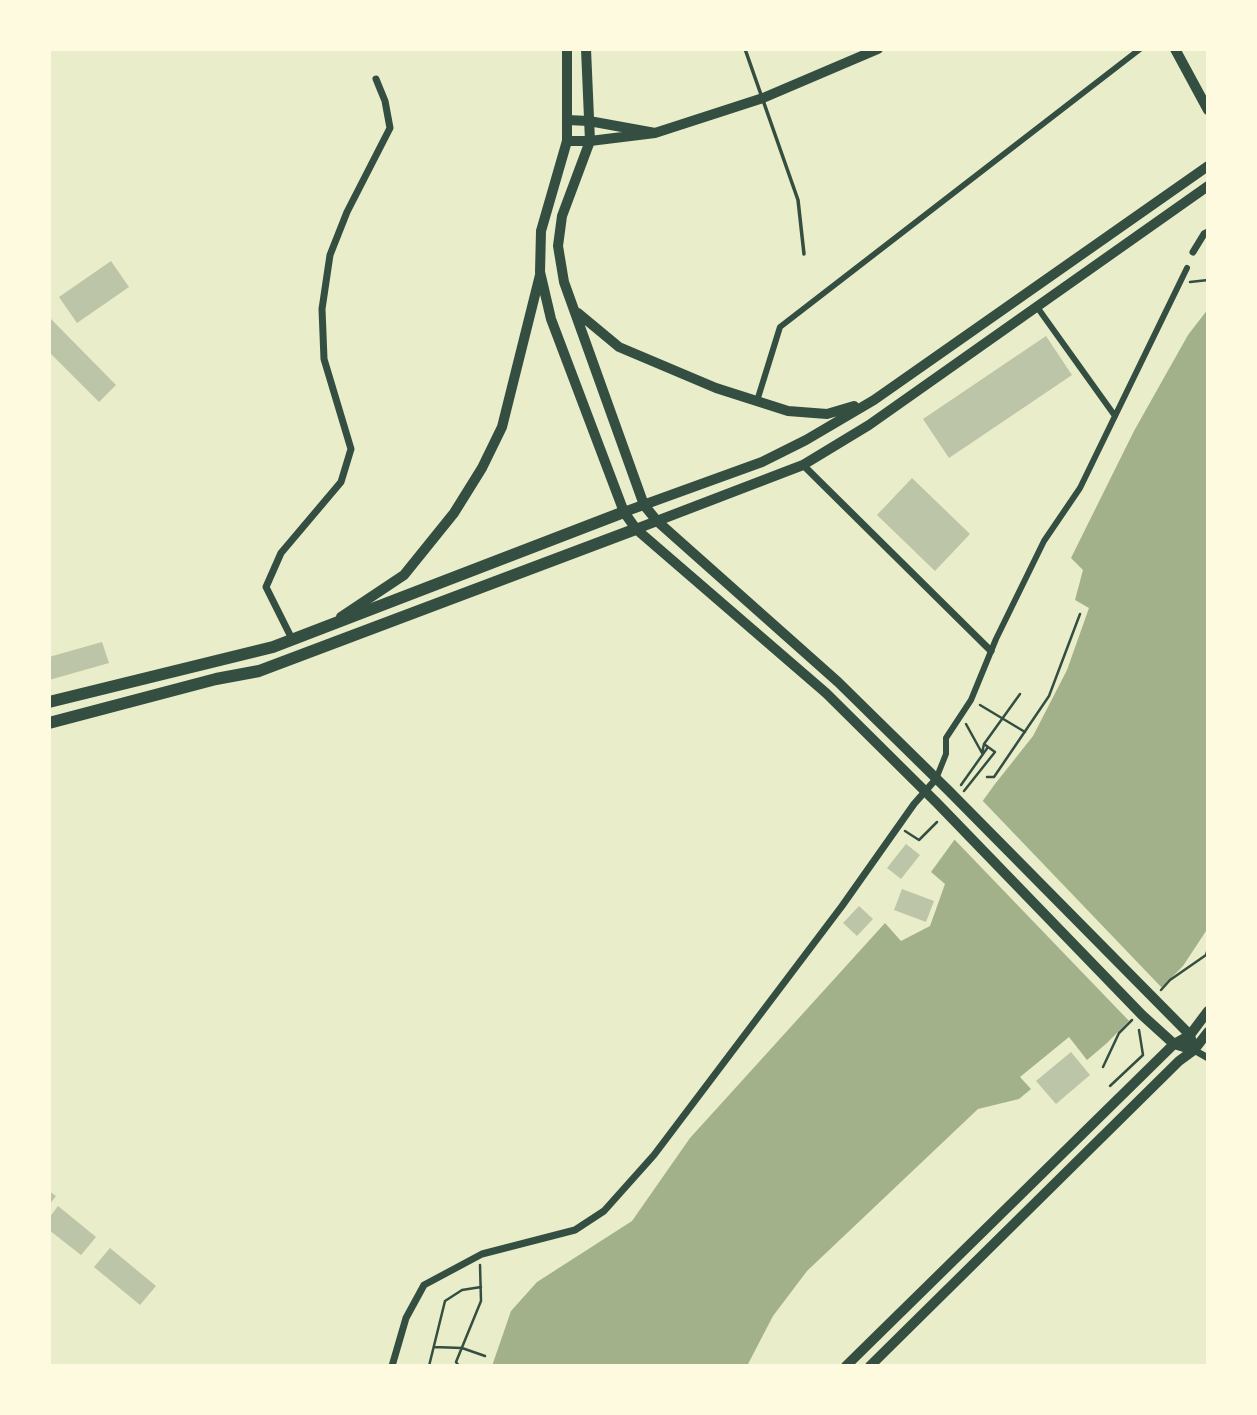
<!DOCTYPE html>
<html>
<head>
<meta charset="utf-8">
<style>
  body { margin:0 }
  #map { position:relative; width:1257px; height:1415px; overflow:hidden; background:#e9edc9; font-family:"IBM Plex Sans",sans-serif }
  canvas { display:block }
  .frame { position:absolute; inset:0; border:51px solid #fefae0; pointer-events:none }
</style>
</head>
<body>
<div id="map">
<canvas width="1257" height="1415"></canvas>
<div class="frame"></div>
</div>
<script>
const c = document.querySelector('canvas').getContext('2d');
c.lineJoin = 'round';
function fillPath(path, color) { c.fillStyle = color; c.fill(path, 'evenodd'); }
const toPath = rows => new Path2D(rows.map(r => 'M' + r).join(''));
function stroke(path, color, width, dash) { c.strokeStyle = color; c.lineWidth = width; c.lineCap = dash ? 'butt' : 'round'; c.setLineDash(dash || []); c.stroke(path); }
const water = toPath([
  [1208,309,1208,928,1183,966,1107,1043,1087,1060,1069,1037,1020,1077,1031,1089,1019,1099,978,1109,807,1271,773,1316,747,1366,492,1366,511,1311,537,1282,632,1221,690,1138,885,923,901,941,930,926,945,884,931,872,995,784,1033,736,1067,670,1089,608,1075,600,1083,570,1071,558,1134,431,1188,335]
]);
const pier = toPath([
  [980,798,1164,990,1131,1023,952,837]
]);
const building = toPath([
  [111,261,129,287,77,323,59,297],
  [49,317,116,385,99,402,49,352],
  [1046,336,1072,375,949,458,923,419],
  [912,478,970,534,935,571,877,515],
  [102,642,109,663,49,680,49,657],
  [906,844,920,855,901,879,887,868],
  [902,889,934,901,926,922,894,910],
  [859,906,873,919,857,936,843,923],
  [1071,1052,1090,1075,1056,1104,1036,1081],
  [49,1191,56,1196,49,1205],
  [58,1206,96,1237,81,1255,49,1230,49,1218],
  [110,1248,156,1286,140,1305,94,1267]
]);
const path = toPath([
  [1190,282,1208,280],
  [980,705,1025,732],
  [966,724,982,753,984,744],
  [987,777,994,777,1049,696,1080,614],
  [961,785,988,747],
  [964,791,995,752,984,744,1020,694],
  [905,831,919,840,937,822],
  [1161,990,1170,980,1206,955,1208,949],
  [1103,1067,1119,1033,1132,1020],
  [1110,1086,1143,1055,1139,1030],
  [434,1347,462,1348,485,1356],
  [429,1366,445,1301,462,1290,481,1287],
  [459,1366,456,1362,481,1301,480,1265]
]);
const service = toPath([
  [745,49,798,200,804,254]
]);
const pedestrian = toPath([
  [1037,307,1115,416],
  [757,401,780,327,1140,49],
  [936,779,946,754,946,738,971,700,996,639,1044,541,1080,488,1187,268]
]);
const minor = toPath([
  [1193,252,1204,234,1208,232],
  [803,465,991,651],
  [292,639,266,587,281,553,341,482,351,449,324,359,322,309,330,255,347,212,390,128,385,101,376,79],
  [1194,1050,1208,1058],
  [392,1366,406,1318,424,1285,482,1254,575,1230,604,1211,654,1155,842,906,914,804,936,779]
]);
const tertiary = toPath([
  [1175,49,1208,110],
  [655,133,763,98,878,49],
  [567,141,590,141,655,133,589,121,567,120]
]);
const secondary = toPath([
  [567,49,567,141,541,231,540,272,551,319,624,512,636,529,826,693,937,803,1142,1015,1174,1044,1194,1050,1190,1035,948,790,838,682,657,521,644,505,564,282,558,246,562,216,590,141,586,49],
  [578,313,619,347,716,388,788,411,827,414,854,406],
  [624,512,762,462,806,440,874,400,1208,166],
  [636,529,803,465,869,425,1208,186],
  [341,617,404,575,454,513,482,468,502,427,540,275],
  [846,1366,1174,1044,1190,1035,1208,1011],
  [870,1366,1179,1061,1194,1050,1208,1032]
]);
const primary = toPath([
  [49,702,273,647,624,512],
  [49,723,216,679,259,671,636,529]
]);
fillPath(water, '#a3b18a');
fillPath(pier, '#e9edc9');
fillPath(building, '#bcc5a7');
stroke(path, '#344e41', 2.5);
stroke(service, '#344e41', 3.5);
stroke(pedestrian, '#344e41', 6);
stroke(minor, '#344e41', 7);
stroke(tertiary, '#344e41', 10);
stroke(secondary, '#344e41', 10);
stroke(primary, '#344e41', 12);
</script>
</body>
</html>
